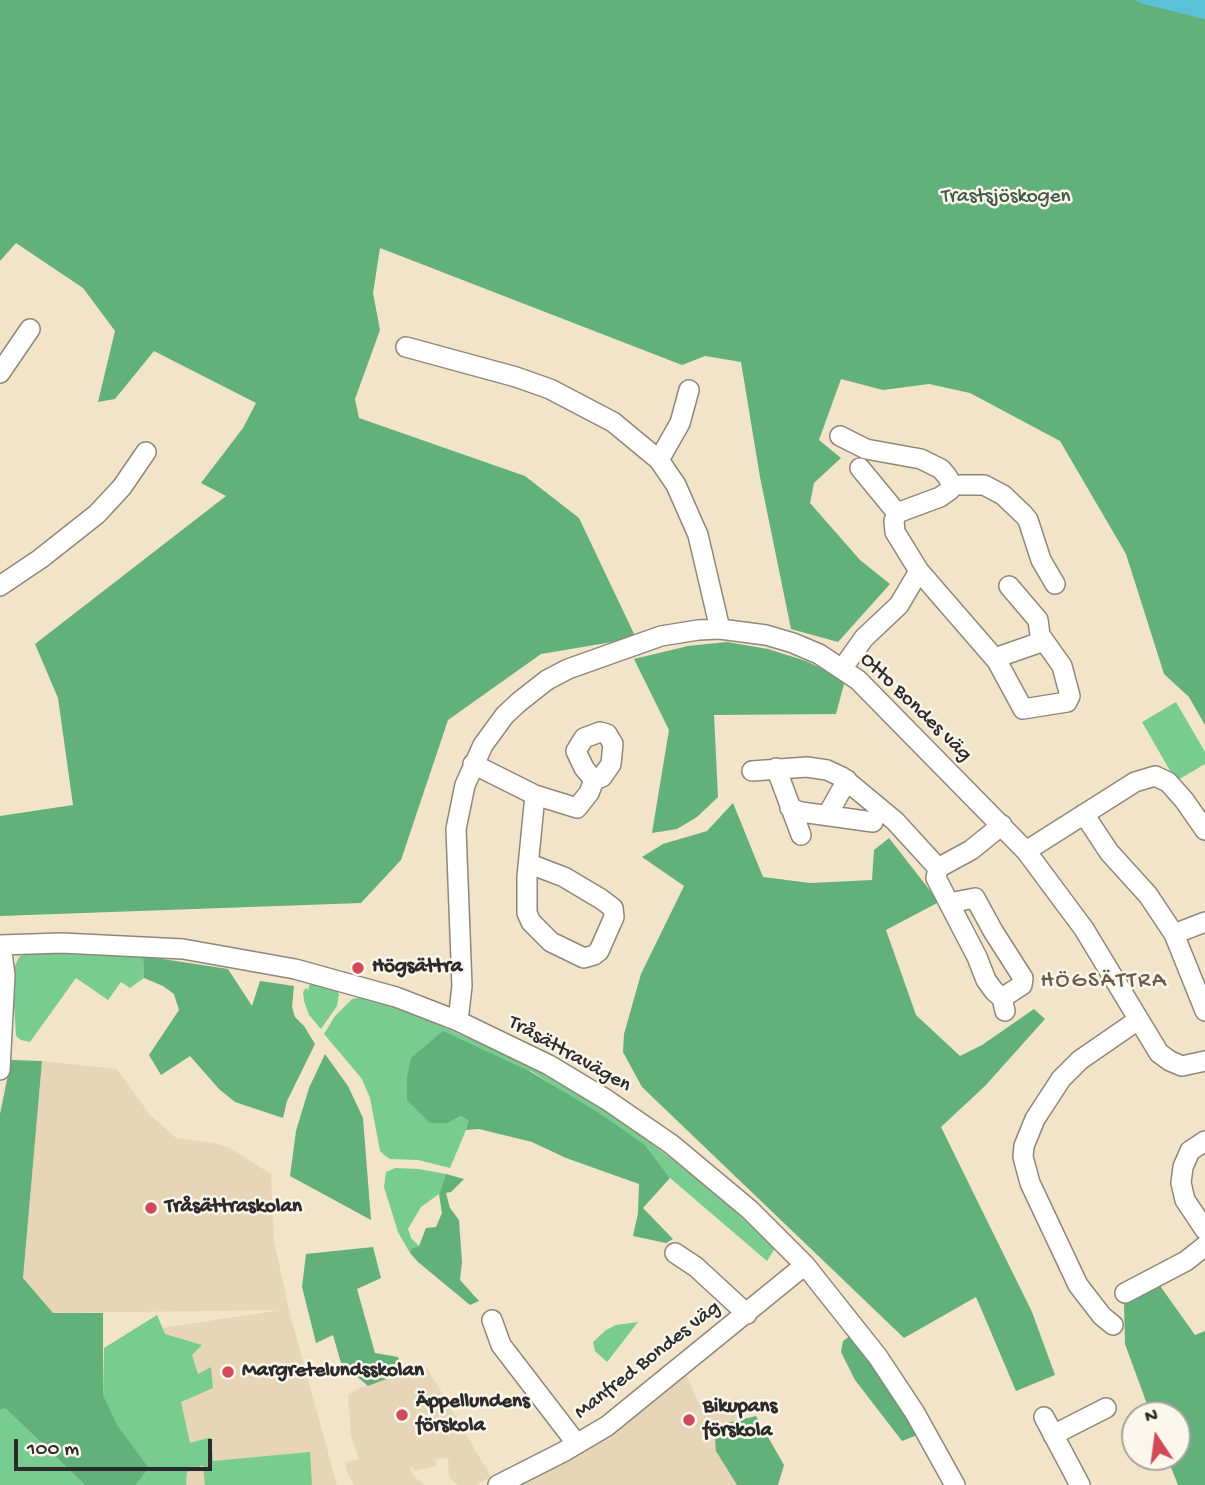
<!DOCTYPE html>
<html>
<head>
<meta charset="utf-8">
<style>
  body { margin:0 }
  #map { position:relative; width:1205px; height:1485px; overflow:hidden; background:#f2e4c9; font-family:"Gochi Hand",sans-serif }
  canvas { display:block }
  .north { position:absolute; left:1121px; top:1401px; width:70px; height:70px; box-sizing:border-box; background:#fbf7ec; border:2px solid #a8a59f; border-radius:50%; rotate:347deg; font-size:19px; font-weight:700; line-height:28px; text-align:center; color:#2b2b2b }
  .north::after { content:''; display:block; margin:auto; width:24px; height:32px; background:#d1495b; clip-path:polygon(50% 0,100% 100%,50% 72%,0 100%) }
  .scale { position:absolute; left:14px; top:1439px; width:198px; height:32px; box-sizing:border-box; border:4px solid #2b2b2b; border-top:0; padding-left:9px; font-size:21px; line-height:24px; white-space:nowrap; color:#2b2b2b; -webkit-text-stroke:5px #fbf7ec; paint-order:stroke }
</style>
</head>
<body>
<div id="map">
<canvas width="1205" height="1485"></canvas>
<div class="north">N</div>
<div class="scale">100 m</div>
</div>
<script>
const c = document.querySelector('canvas').getContext('2d');
c.lineJoin = 'round';
function fillPath(path, color) { c.fillStyle = color; c.fill(path, 'evenodd'); }
const toPath = rows => new Path2D(rows.map(r => 'M' + r).join(''));
function stroke(path, color, width, dash) { c.strokeStyle = color; c.lineWidth = width; c.lineCap = dash ? 'butt' : 'round'; c.setLineDash(dash || []); c.stroke(path); }
function label(font, color, halo, rows, align = 'center') {
  c.font = font + ' "Gochi Hand",sans-serif'; c.lineWidth = 5; c.setLineDash([]); c.textBaseline = 'middle'; c.strokeStyle = halo; c.fillStyle = color; for (const [text, x, y, turn = 0] of rows) {
    c.save(); c.translate(x, y); c.rotate((+turn || 0) * Math.PI / 180); c.textAlign = isNaN(turn) ? turn : align; if (halo) c.strokeText(text, 0, 0); c.fillText(text, 0, 0); c.restore();
  }
}
const built = toPath([
  [42,1061,117,1069,150,1115,176,1138,215,1143,230,1148,271,1174,274,1241,289,1310,337,1485,174,1485,135,1332,281,1310,53,1313,23,1278],
  [412,1364,426,1366,491,1477,475,1485,458,1485,449,1477,448,1459,442,1458,435,1460,436,1466,414,1471,413,1467,411,1468,413,1476,425,1485,354,1485,347,1472,345,1462,359,1459,351,1436,348,1394],
  [686,1375,699,1404,717,1408,736,1398,778,1485,520,1485,616,1431]
]);
const green = toPath([
  [1176,702,1205,752,1205,764,1176,781,1142,722],
  [28,953,143,956,144,978,130,988,121,982,108,1000,76,978,30,1042,21,1040,16,1036,12,972,19,957],
  [310,983,336,990,339,994,337,1006,321,1029,309,1015,304,1001,303,992,306,988,308,990],
  [365,997,421,1017,522,1062,615,1116,705,1184,775,1248,767,1261,670,1178,645,1145,531,1071,448,1123,461,1116,468,1119,466,1130,450,1168,418,1160,390,1159,384,1155,380,1151,370,1098,362,1079,324,1034,335,1016,352,999],
  [395,1168,419,1169,446,1174,439,1194,421,1207,408,1229,411,1238,419,1246,412,1248,410,1253,398,1232,384,1187,386,1172],
  [157,1315,165,1334,202,1345,192,1355,198,1374,211,1367,213,1388,181,1402,190,1443,211,1437,213,1461,310,1452,312,1485,205,1485,203,1465,187,1472,186,1485,136,1485,149,1468,114,1422,103,1395,104,1348],
  [638,1322,607,1362,595,1351,593,1342,606,1330,616,1325],
  [4,1407,85,1485,0,1485,0,1410]
]);
const forest = toPath([
  [0,0,1135,0,1205,19,1205,725,1189,697,1164,674,1126,554,1060,441,970,393,929,384,883,390,841,379,819,440,841,458,814,483,810,503,860,560,890,584,838,642,791,629,760,477,741,362,705,356,682,365,380,248,373,293,380,330,355,399,359,418,525,476,579,518,636,638,541,654,448,720,401,860,361,903,0,916,0,816,73,805,58,698,35,644,226,496,201,483,243,428,256,403,154,351,115,399,98,402,115,331,83,288,16,243,0,261],
  [727,642,768,649,806,661,829,672,844,684,836,714,714,715,718,797,697,817,677,829,652,833,669,730,634,659,688,646],
  [733,803,763,877,810,883,872,880,874,850,889,838,939,902,886,930,916,1015,960,1056,982,1045,1034,1009,1045,1019,985,1086,941,1127,1032,1312,1055,1375,1016,1391,976,1297,904,1338,642,1087,623,1052,624,1034,641,974,684,886,642,857,663,844,707,831],
  [143,956,228,969,252,1006,260,981,294,986,292,1007,295,1017,304,1026,315,1044,287,1101,283,1118,235,1102,219,1089,190,1056,161,1075,149,1055,179,1010,174,994,163,986,144,978],
  [443,1031,531,1072,599,1113,645,1145,670,1178,643,1208,673,1239,666,1243,633,1236,638,1213,639,1184,566,1158,532,1142,479,1129,466,1130,468,1120,461,1116,448,1123,430,1123,407,1100,407,1077,411,1058],
  [325,1054,348,1086,363,1118,371,1220,290,1176,296,1131,309,1088],
  [11,1060,42,1061,23,1278,53,1313,103,1313,103,1395,117,1425,149,1468,136,1485,85,1485,5,1408,0,1410,0,1114],
  [446,1174,464,1179,451,1192,446,1193,450,1208,459,1220,462,1262,460,1280,479,1301,470,1305,418,1262,410,1253,412,1248,419,1246,426,1228,436,1227,442,1213,439,1194],
  [373,1247,381,1278,357,1289,375,1353,398,1357,404,1372,368,1386,341,1363,333,1335,316,1343,302,1287,306,1254],
  [1158,1283,1195,1335,1205,1331,1205,1485,1178,1485,1167,1457,1177,1457,1177,1415,1151,1415,1125,1344,1124,1303],
  [854,1333,920,1434,902,1441,855,1380,841,1352,843,1341],
  [756,1416,784,1465,778,1485,737,1485,716,1451,714,1426]
]);
const water = toPath([
  [1135,0,1205,0,1205,19,1143,4]
]);
const minor = toPath([
  [406,347,516,377,550,389,613,422,659,460,676,485,698,535,720,629],
  [0,373,30,329],
  [840,436,866,449,921,459,941,469,947,476,952,485,950,490,940,497,897,513],
  [659,460,680,423,689,390],
  [860,468,897,513,894,521,895,532,919,571,997,661,1023,709,1067,702,1070,696,1062,666,1040,635,1038,620,1009,586],
  [952,485,984,485,1003,495,1024,515,1028,520,1041,560,1055,584],
  [0,586,40,559,97,514,122,487,146,452],
  [995,658,1044,641],
  [842,669,864,638,899,605,919,571],
  [473,764,535,795,577,808,589,793,594,780,602,777,611,764,613,744,607,734,600,732,584,738,576,751,584,768,594,780],
  [776,768,801,835],
  [752,771,807,767,827,770,842,777,895,821,938,868],
  [790,808,801,812,873,822],
  [828,814,847,780],
  [1084,814,1109,852,1148,895,1174,934,1205,1011],
  [1026,851,1135,782,1155,776,1168,782,1184,800,1205,830],
  [530,864,564,877,601,899,613,908,614,917,599,951,594,955,584,958,551,942,531,922,527,913,527,877,535,795],
  [938,868,936,878,977,957,986,980,994,991,1002,998,1005,1011],
  [938,868,971,850,1002,825],
  [949,903,975,898,993,931,1023,978,1022,985,1002,998],
  [1174,934,1205,922],
  [0,945,62,943,183,949,295,969,396,997,458,1021,549,1065,607,1100,671,1144,750,1210,805,1265,878,1357,915,1413,955,1485],
  [458,1021,462,986,456,829,465,785,483,745,505,715,519,702,547,680,568,669,661,636,698,630,720,629,766,635,793,643,819,654,858,680,1026,851,1084,929,1159,1053,1170,1061,1182,1066,1205,1061],
  [0,1070,5,975,1,945],
  [1205,1141,1190,1151,1183,1167,1181,1183,1185,1200,1205,1230],
  [675,1253,696,1267,747,1314],
  [1125,1293,1186,1261,1205,1246],
  [492,1320,501,1345,577,1444],
  [1113,1325,1102,1316,1078,1285,1030,1183,1023,1157,1024,1146,1035,1119,1061,1079,1080,1060,1138,1020],
  [1044,1417,1080,1485],
  [1053,1435,1106,1408],
  [498,1485,563,1452,607,1426,805,1265]
]);
const markers = [
  [358,968,7,"#d1495b"],
  [151,1208,7,"#d1495b"],
  [228,1372,7,"#d1495b"],
  [402,1415,7,"#d1495b"],
  [689,1420,7,"#d1495b"]
];
const parkNames = [
  ["Trastsjöskogen",1006,198]
];
const streetNames = [
  ["Otto Bondes väg",915,708,44],
  ["Tråsättravägen",569,1055,29],
  ["Manfred Bondes väg",648,1361,-38]
];
const poiNames = [
  ["Högsättra",372,968],
  ["Tråsättraskolan",165,1208],
  ["Margretelundsskolan",242,1372],
  ["Äppellundens",416,1403],
  ["förskola",416,1427],
  ["Bikupans",703,1408],
  ["förskola",703,1432]
];
const neighbourhoodNames = [
  ["HÖGSÄTTRA",1104,982]
];
fillPath(built, '#e7d5b7');
fillPath(green, '#78cc8f');
fillPath(forest, '#62b07a');
fillPath(water, '#5ac2d7');
stroke(minor, '#8e887a', 22);
stroke(minor, '#fff', 19);
for (const [x, y, r, color] of markers) { const dot = new Path2D(); dot.arc(x, y, r, 0, 2 * Math.PI); c.fillStyle = color; c.fill(dot); stroke(dot, '#fbf7ec', 2.5); }
label('21px', '#425b49', '#fbf7ec', parkNames);
label('21px', '#2b2b2b', '#fbf7ec', streetNames);
label('bold 21px', '#2b2b2b', '#fbf7ec', poiNames, 'left');
c.letterSpacing = '2px';
label('23px', '#6a5b4a', '#fbf7ec', neighbourhoodNames);
c.letterSpacing = '0px';
</script>
</body>
</html>
